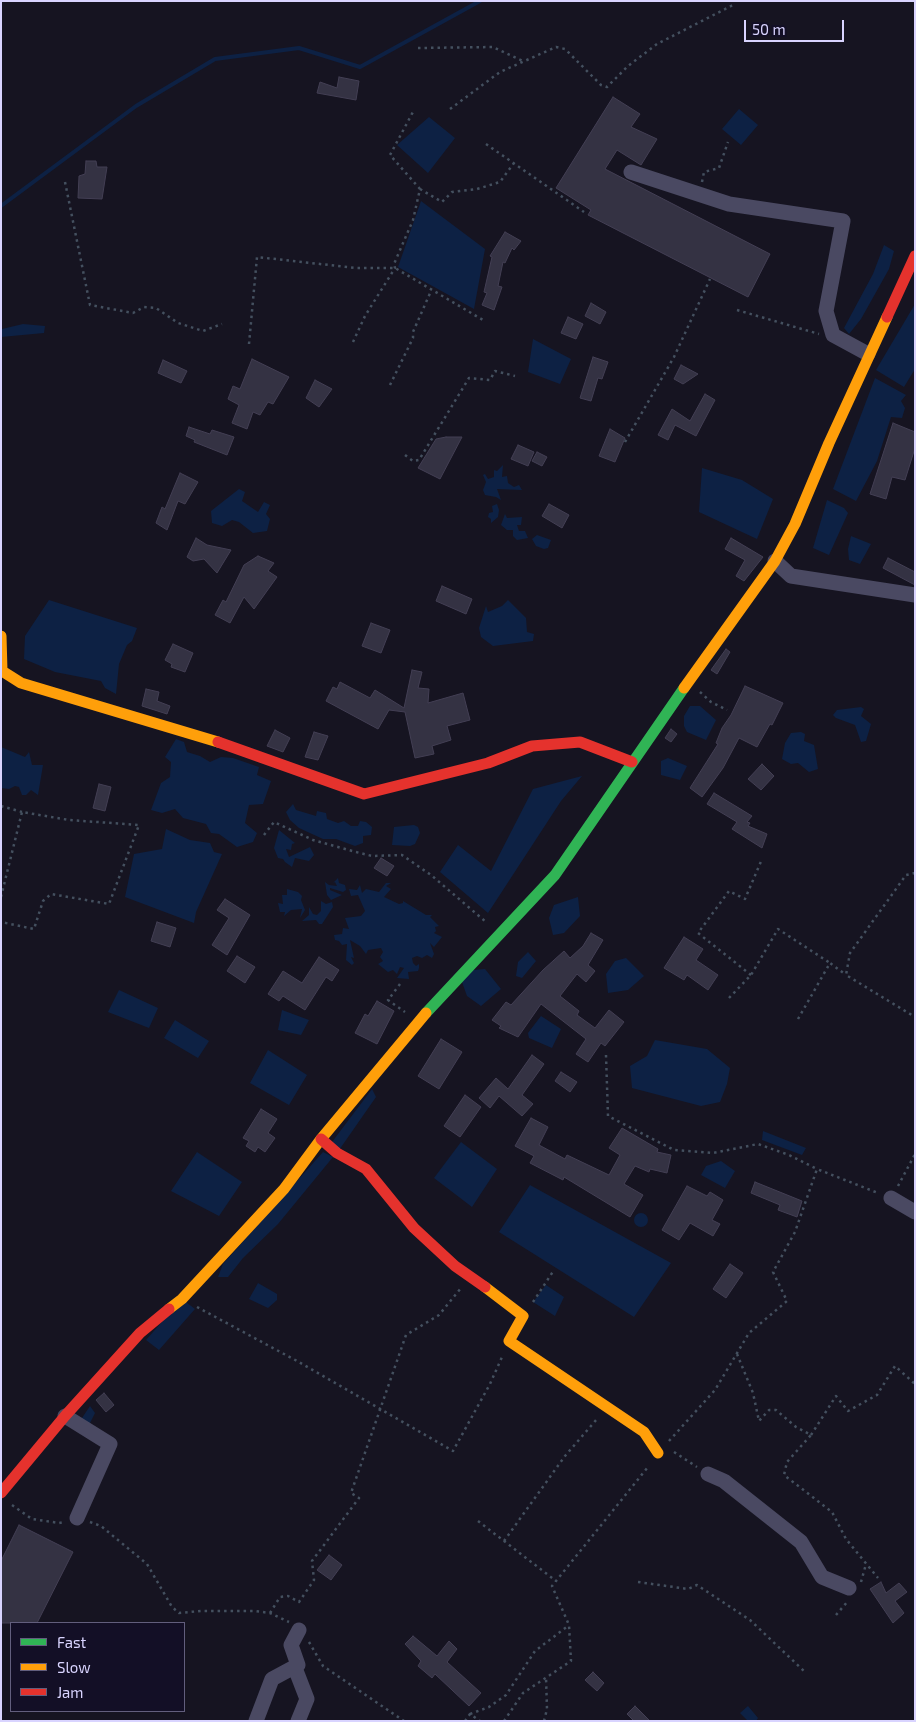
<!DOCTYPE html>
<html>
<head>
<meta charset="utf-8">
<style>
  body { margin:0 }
  #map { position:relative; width:916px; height:1722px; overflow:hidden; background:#161421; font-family:"Exo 2",sans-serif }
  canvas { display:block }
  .frame { position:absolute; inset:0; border:2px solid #d9d4ff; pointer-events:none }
  .legend { position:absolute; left:10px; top:1622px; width:175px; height:90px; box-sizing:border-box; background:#130f26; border:1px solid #625e7d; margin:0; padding:6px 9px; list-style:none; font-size:15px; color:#d9d4ff }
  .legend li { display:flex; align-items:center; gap:10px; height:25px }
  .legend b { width:25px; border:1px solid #625e7d }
  .scale { position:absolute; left:744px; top:20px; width:100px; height:22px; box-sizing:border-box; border:2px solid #d9d4ff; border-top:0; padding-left:6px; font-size:15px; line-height:18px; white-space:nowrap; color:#d9d4ff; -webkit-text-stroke:4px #130f26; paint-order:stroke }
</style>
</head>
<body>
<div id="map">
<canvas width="916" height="1722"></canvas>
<div class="frame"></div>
<ul class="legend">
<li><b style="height:6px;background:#30b455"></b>Fast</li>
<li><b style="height:6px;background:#ff9f0a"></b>Slow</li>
<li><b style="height:6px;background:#e5322d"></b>Jam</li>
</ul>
<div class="scale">50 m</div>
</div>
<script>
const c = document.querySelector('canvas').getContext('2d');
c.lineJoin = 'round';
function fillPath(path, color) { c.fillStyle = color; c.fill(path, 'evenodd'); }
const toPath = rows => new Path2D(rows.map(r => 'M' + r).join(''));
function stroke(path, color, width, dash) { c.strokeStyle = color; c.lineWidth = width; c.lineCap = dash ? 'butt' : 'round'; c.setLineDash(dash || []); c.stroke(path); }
const water = toPath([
  [739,109,758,125,741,145,722,129],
  [429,117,455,138,428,173,397,145],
  [421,201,485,249,474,309,398,267],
  [884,245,894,251,889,269,861,319,849,334,844,328,873,274],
  [915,304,915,369,904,387,876,370],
  [23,324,45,326,44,333,1,337,2,329],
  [533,339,571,359,560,384,528,372],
  [875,378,906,395,901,401,905,408,902,418,891,417,877,461,856,501,833,489],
  [503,465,502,477,507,476,508,483,514,487,519,485,522,490,497,489,501,500,496,497,485,495,483,490,486,482,483,475,485,474,488,479,494,477,494,470,497,471],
  [702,468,742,480,773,499,757,539,699,512],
  [239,489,245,492,242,501,258,512,264,502,270,505,266,514,270,519,267,531,253,533,239,522,232,520,222,526,212,523,211,511],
  [827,500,844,508,848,513,829,555,813,548],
  [497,504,499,510,498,517,491,523,491,519,488,517,489,513,493,512,492,506],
  [505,514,507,518,522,517,521,525,517,525,519,531,525,531,528,538,517,540,513,536,513,530,507,530,501,525],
  [537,535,551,540,548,548,544,549,536,546,532,539],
  [851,536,871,544,860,564,849,560,848,549],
  [49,600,137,628,132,641,127,645,119,664,116,694,105,688,101,681,55,672,24,659,25,636],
  [508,600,526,618,527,632,534,634,533,641,493,646,481,637,479,628,486,606,488,612,502,606],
  [690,706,700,706,716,720,706,740,687,732,684,726,684,716],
  [861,707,864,709,861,716,871,724,866,741,861,742,855,725,836,718,833,715,837,710],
  [801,732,805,734,804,741,814,745,818,769,809,772,798,763,791,764,782,759,785,743,791,733],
  [176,739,184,742,187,752,200,756,210,762,221,757,233,758,259,767,257,775,271,781,263,804,249,805,245,823,257,833,253,842,237,847,219,834,211,833,206,824,183,818,175,809,162,813,151,810,161,783,170,777,171,762,165,757],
  [1,747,25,757,29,752,32,765,43,765,38,795,31,790,26,795,22,795,19,787,15,786,9,789,1,788],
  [668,758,687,766,680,780,661,775,661,761],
  [582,776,561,801,488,913,440,872,458,845,491,871,533,789],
  [293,804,296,810,316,816,317,811,326,813,327,819,338,823,344,821,351,826,358,826,360,821,366,822,372,827,371,835,363,836,363,843,355,846,336,839,323,839,299,828,290,820,286,812],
  [414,825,418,827,420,833,415,844,410,846,392,845,394,827],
  [166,829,190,840,210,843,214,852,222,854,196,912,194,923,125,897,134,854,162,849],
  [279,830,295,843,292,844,291,850,286,849,289,857,310,847,314,855,309,861,295,858,292,867,285,862,283,859,278,858,274,848],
  [338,878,339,883,345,885,346,890,343,892,330,888,330,890,342,895,331,900,327,895,325,882,329,885,337,886,335,882,333,883],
  [386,883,391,883,386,886,391,889,384,897,399,904,403,903,403,901,426,915,432,915,430,917,439,926,435,927,436,931,434,933,442,937,434,947,430,943,434,954,432,958,427,955,422,958,417,956,412,958,413,963,416,966,419,964,419,968,418,971,408,972,409,979,397,978,404,968,400,967,397,974,393,970,388,972,378,964,383,961,380,957,383,952,381,948,368,950,366,954,360,946,350,940,354,958,351,957,354,963,352,965,346,960,347,944,342,945,339,941,335,940,334,935,342,934,343,928,349,929,345,918,361,916,365,911,358,895,351,896,349,889,357,890,360,885,362,893,366,889,379,892],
  [287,889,298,892,302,896,301,900,305,910,300,918,302,909,291,910,284,916,285,912,280,912,278,903,283,904,282,895,287,895],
  [578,897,580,916,564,933,553,935,549,918,554,905],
  [321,901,326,904,332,902,333,907,322,924,319,924,316,920,302,921,309,915,309,907,313,914,317,915,321,911],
  [528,952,536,961,522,978,516,976,518,962],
  [626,958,644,976,628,990,608,993,606,974,615,961],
  [485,969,501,989,481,1006,467,996,462,982,473,970],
  [119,990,158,1008,149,1028,108,1012],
  [282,1010,309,1020,301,1035,278,1030],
  [541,1016,561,1029,552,1048,529,1038,528,1033],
  [175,1020,209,1041,198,1058,164,1038],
  [655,1040,707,1049,730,1068,727,1084,720,1102,701,1106,632,1088,630,1066,647,1056],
  [268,1050,307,1075,289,1105,250,1083],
  [372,1089,376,1097,337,1153,329,1146],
  [763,1131,806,1148,802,1155,762,1140],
  [461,1142,497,1169,472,1207,434,1178],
  [197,1152,242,1182,219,1216,171,1191],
  [323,1152,333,1157,278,1224,243,1258,228,1277,218,1277,223,1264],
  [721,1161,735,1171,725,1188,701,1175,706,1166],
  [530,1185,671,1263,634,1317,499,1232],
  '634 1220a7 7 0 1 1 14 0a7 7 0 1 1-14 0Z',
  [258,1283,277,1294,277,1300,268,1308,249,1299],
  [546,1285,564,1297,555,1316,533,1302],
  [182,1299,195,1309,159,1350,146,1340],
  [90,1406,95,1413,87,1429,78,1424],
  [748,1706,758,1718,756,1721,748,1721,740,1713]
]);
const stream = toPath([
  [1,206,136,106,215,59,299,48,360,67,480,1]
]);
const building = toPath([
  [339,77,359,81,356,100,317,93,320,82,337,88,339,77],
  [613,97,640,114,631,127,657,139,641,165,617,150,605,169,770,254,748,297,588,215,591,210,556,188,613,97],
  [86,161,96,161,97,167,107,167,102,199,78,198,79,176,85,174,86,161],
  [505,232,521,241,514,250,512,248,505,263,503,262,498,286,502,287,494,310,482,305,487,293,484,292,492,257,490,256,505,232],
  [591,303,606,312,600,324,585,316,591,303],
  [568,317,583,324,576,339,561,333,568,317],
  [593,357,608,362,602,379,598,378,591,401,580,398,593,357],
  [252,359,289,377,273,404,268,402,260,415,253,412,247,429,232,423,239,405,228,399,233,386,240,389,252,359],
  [163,360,187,371,181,383,158,373,163,360],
  [681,365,698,374,683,384,674,379,681,365],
  [315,380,332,389,319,407,306,398,315,380],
  [705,394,715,400,696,436,675,425,668,440,658,435,672,409,690,421,705,394],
  [893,423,915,432,915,448,905,480,892,477,886,499,870,494,893,423],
  [189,427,210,434,212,430,234,437,227,455,194,442,195,440,186,436,189,427],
  [610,429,625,438,615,462,599,456,610,429],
  [446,437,462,437,440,479,418,468,436,439,446,437],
  [518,445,534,452,528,466,511,459,518,445],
  [537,452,547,457,542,466,532,461,537,452],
  [180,473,198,482,185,504,178,501,167,530,156,523,162,507,165,509,180,473],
  [549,504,569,515,562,528,542,516,549,504],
  [196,538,207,545,231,550,217,573,204,559,193,561,187,557,196,538],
  [731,538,763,557,744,581,736,576,745,560,725,549,731,538],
  [258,556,274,563,268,571,277,577,254,609,244,597,230,623,215,615,223,600,226,602,244,565,258,556],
  [888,558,915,572,915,585,883,568,888,558],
  [442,586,472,599,466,614,436,601,442,586],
  [371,623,390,630,381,653,362,646,371,623],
  [173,644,193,653,185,672,171,667,172,664,165,660,173,644],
  [726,649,730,652,717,674,711,670,726,649],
  [412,670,422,672,418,688,429,689,428,703,463,693,470,720,447,726,451,740,432,746,434,754,415,758,405,712,389,710,378,729,326,701,333,687,337,689,340,682,370,698,375,690,404,708,412,670],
  [745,686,783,703,772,725,770,724,757,747,739,738,723,768,702,797,690,788,718,744,716,743,722,728,731,715,745,686],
  [146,689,159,692,157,701,170,706,167,714,142,706,146,689],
  [671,729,677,734,671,742,665,738,671,729],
  [275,730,290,738,283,752,267,746,275,730],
  [314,732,328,736,318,760,305,757,314,732],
  [762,764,774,776,761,790,748,779,762,764],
  [99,784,111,787,105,811,93,808,99,784],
  [714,793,752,816,747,822,750,823,748,826,767,834,762,848,732,829,737,822,707,804,714,793],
  [381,858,394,866,387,876,374,868,381,858],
  [225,899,250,915,227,955,212,945,229,918,217,910,225,899],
  [157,922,176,928,170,947,151,941,157,922],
  [591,933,603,940,588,965,595,971,586,982,577,974,560,996,579,1011,577,1015,595,1028,609,1010,624,1022,605,1046,601,1043,588,1062,576,1054,586,1039,541,1004,518,1037,499,1028,501,1026,492,1020,506,1002,511,1005,543,970,564,951,570,958,583,946,591,933],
  [684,937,703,949,696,960,718,975,708,990,687,975,684,980,664,968,684,937],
  [237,956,255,967,245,983,227,971,237,956],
  [319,957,339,970,332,981,326,977,305,1010,283,996,279,1001,268,994,283,971,302,983,319,957],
  [377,1001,394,1011,377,1044,355,1033,365,1014,368,1016,377,1001],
  [441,1039,462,1052,439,1089,418,1076,441,1039],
  [532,1055,544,1064,522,1095,533,1104,522,1116,499,1096,490,1108,479,1098,496,1078,508,1089,532,1055],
  [561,1072,577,1082,570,1092,555,1081,561,1072],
  [465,1095,481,1107,460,1137,444,1126,465,1095],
  [261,1109,277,1119,268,1133,275,1138,265,1152,258,1147,255,1152,246,1146,249,1141,243,1138,261,1109],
  [531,1118,548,1127,539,1145,565,1159,567,1155,609,1175,620,1155,609,1148,622,1128,658,1149,657,1152,671,1155,667,1173,650,1169,649,1172,635,1166,624,1184,643,1195,630,1217,564,1177,563,1180,530,1163,534,1156,515,1146,531,1118],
  [755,1182,802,1201,797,1217,778,1210,780,1205,751,1193,755,1182],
  [687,1186,707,1196,710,1192,723,1200,712,1220,720,1224,713,1236,690,1223,679,1240,662,1230,687,1186],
  [730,1264,743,1273,726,1298,713,1289,730,1264],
  [104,1393,114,1405,106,1412,96,1400,104,1393],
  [19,1525,73,1552,37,1623,1,1623,1,1561,19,1525],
  [329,1555,342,1565,331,1580,317,1570,329,1555],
  [881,1582,886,1593,899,1583,907,1592,895,1601,904,1613,893,1623,870,1589,881,1582],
  [413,1636,437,1656,449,1641,457,1649,447,1662,481,1693,469,1706,435,1674,432,1678,418,1666,421,1661,405,1644,413,1636],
  [593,1672,604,1683,597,1691,585,1680,593,1672],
  [635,1706,650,1721,634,1721,627,1714,635,1706]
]);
const path = toPath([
  [418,48,493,47,523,61],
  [450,109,500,72,556,47,565,49,601,85,607,87,628,66,657,44,733,5],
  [486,144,584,212],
  [65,182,90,305,133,313,144,307,156,308,178,323,203,331,222,324],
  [702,182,704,172,719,168,728,142],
  [420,189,442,202,452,192,477,189,500,182,514,163],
  [737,310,819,334],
  [353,342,365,316,395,268,394,264,413,220,420,189,390,155,414,110],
  [249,344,257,257,356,268,395,268,483,320],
  [390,385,413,338,413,332,431,291],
  [625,442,674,357,710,279],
  [405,455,413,461,419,460,469,378,490,380,495,371,515,376],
  [700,692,711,702,727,710],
  [1,806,22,812],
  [264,835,274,822,313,840,356,852,372,856,402,855,431,875,486,922],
  [915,873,906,875,850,953,846,975,915,1017],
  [1,897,22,812,69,820,139,825,109,904,51,894,43,901,34,929,1,922],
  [751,975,698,933,729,891,745,899,762,859],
  [400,984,388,1000,405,1012],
  [729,998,751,975,778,929,830,963],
  [798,1019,830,963,846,975],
  [606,1055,608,1116,674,1150,713,1153,758,1144,789,1155,817,1169],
  [898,1186,915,1154],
  [533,1302,554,1270],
  [197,1307,297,1361,453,1451,490,1384,502,1357],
  [737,1354,753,1393,759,1421,769,1410,776,1410,796,1427,811,1435,787,1462,784,1475,832,1512,846,1539,878,1578],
  [811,1435,836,1396,848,1411,877,1395,895,1366,915,1384],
  [669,1441,715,1390,749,1333,787,1301,773,1272,795,1232,817,1169,878,1193],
  [674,1452,697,1467],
  [12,1505,32,1519,59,1523,64,1522],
  [478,1521,556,1581],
  [90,1522,101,1526,147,1564,172,1607,179,1613,201,1611,255,1611,270,1613,289,1622],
  [504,1541,565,1456,597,1419],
  [638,1582,688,1589,697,1585,750,1620,805,1672],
  [861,1582,866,1564],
  [270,1613,280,1597,288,1596,299,1602,314,1580,312,1561,359,1498,351,1493,406,1335,439,1315,461,1288],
  [836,1615,848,1601],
  [309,1642,323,1666,404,1721],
  [470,1714,489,1707,506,1695,535,1651,568,1626],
  [465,1721,470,1714,480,1721],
  [504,1721,523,1693,571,1661,569,1625,552,1586,648,1467],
  [544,1721,547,1709,546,1677]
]);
const street = toPath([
  [631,172,729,204,843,221,826,311,833,335,868,354],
  [775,561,791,576,915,595],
  [891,1198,915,1212],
  [65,1416,110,1444,77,1518],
  [708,1474,724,1481,801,1542,822,1577,849,1588],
  [295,1668,307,1699,298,1721],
  [256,1721,272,1679,298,1665,291,1645,299,1630]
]);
const fast = toPath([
  [426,1013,555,875,684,688]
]);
const slow = toPath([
  [1,636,2,671,21,683,218,742],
  [684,688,775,561,795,524,829,443,887,317],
  [485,1287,523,1316,509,1341,644,1432,658,1453],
  [169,1309,182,1299,284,1189,321,1139,426,1013]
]);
const jam = toPath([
  [887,317,915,256],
  [218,742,364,794,488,763,532,746,580,742,632,762],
  [321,1139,337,1153,366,1169,414,1228,455,1266,485,1287],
  [1,1493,65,1416,140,1333,169,1309]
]);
fillPath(water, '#0d2144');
stroke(stream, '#0d2144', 4);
fillPath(building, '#343243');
stroke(building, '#433f54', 1);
stroke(path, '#44505f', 2.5, [2.5, 4]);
stroke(street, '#4a4962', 15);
stroke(fast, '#30b455', 11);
stroke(slow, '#ff9f0a', 11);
stroke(jam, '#e5322d', 11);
</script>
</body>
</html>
